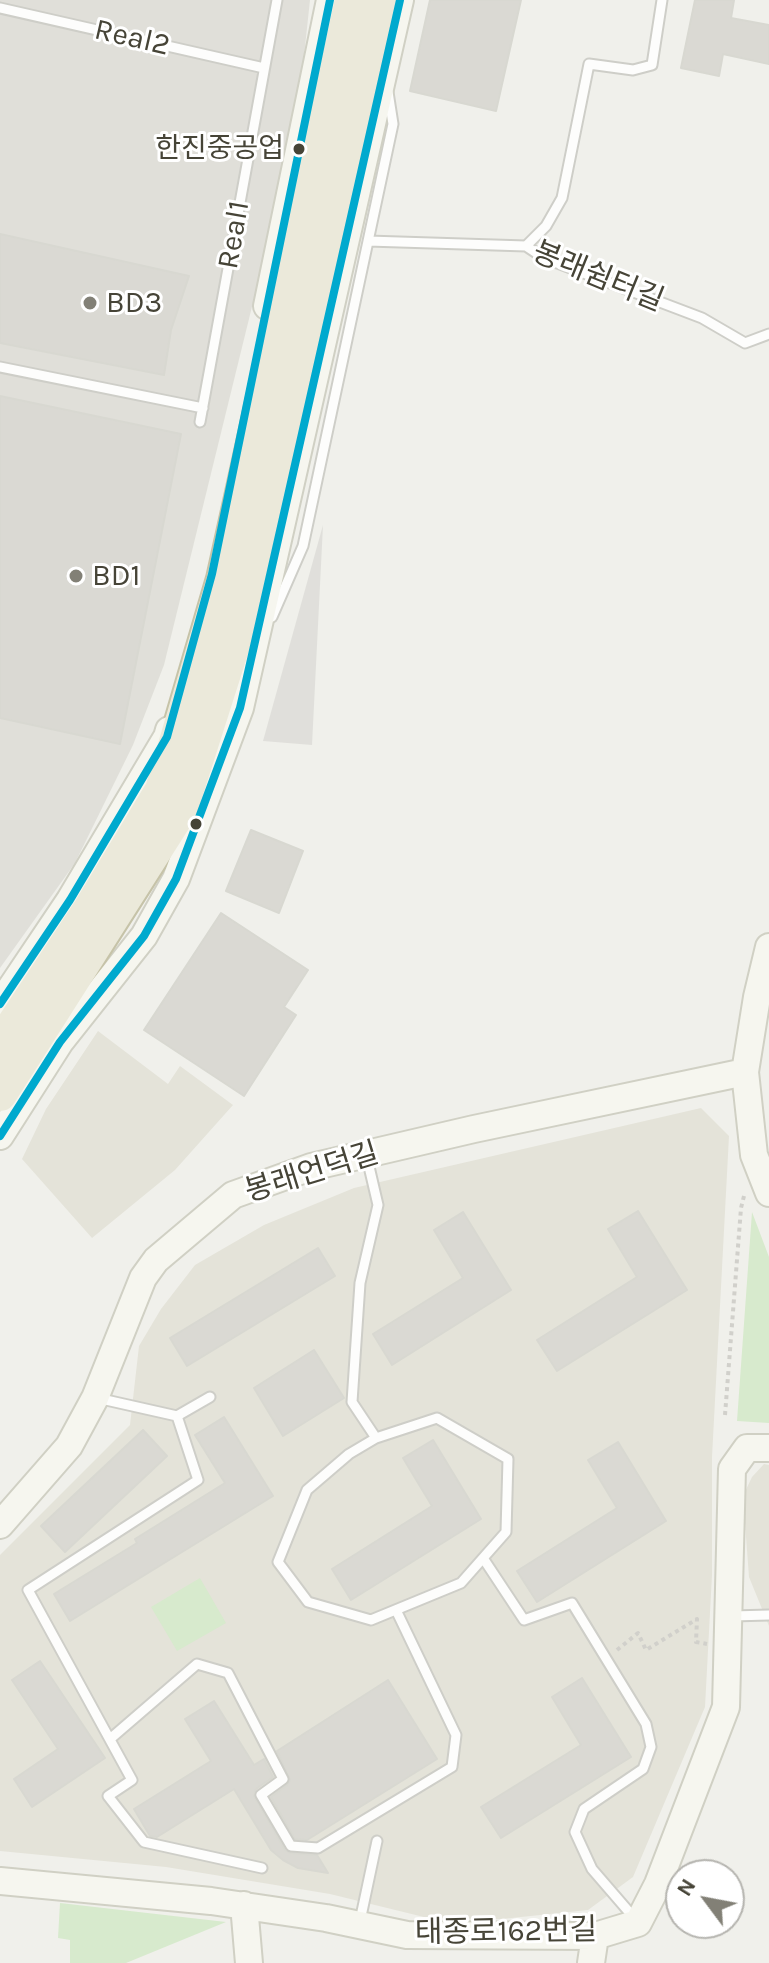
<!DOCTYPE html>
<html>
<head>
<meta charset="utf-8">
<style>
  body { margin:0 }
  #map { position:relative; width:769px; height:1963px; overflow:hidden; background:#f0f0eb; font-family:Karla,sans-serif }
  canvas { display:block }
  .north { position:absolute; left:665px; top:1859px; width:80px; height:80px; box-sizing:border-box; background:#fff; border:2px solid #b5b4af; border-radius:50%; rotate:302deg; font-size:22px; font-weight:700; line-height:32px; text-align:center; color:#464437 }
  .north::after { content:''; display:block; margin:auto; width:28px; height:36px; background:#828076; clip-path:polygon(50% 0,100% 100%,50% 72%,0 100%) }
</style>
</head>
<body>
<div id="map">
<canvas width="769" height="1963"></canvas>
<div class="north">N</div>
</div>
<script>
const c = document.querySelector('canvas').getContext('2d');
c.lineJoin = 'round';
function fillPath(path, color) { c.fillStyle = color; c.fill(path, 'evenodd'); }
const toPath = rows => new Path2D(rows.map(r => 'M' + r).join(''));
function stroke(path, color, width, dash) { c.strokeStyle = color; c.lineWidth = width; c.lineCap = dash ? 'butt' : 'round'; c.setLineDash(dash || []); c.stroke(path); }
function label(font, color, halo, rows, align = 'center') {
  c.font = font + ' Karla,"Noto Sans KR",sans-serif'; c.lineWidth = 6; c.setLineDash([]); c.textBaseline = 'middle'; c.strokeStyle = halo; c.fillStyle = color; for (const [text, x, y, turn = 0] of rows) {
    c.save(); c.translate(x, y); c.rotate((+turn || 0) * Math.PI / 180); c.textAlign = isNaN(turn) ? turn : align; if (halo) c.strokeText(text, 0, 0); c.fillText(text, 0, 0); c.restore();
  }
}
const residential = toPath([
  [98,1031,168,1084,180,1066,233,1105,175,1170,92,1238,22,1159,46,1109],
  [701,1108,729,1136,712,1457,712,1575,705,1707,633,1877,588,1910,502,1919,428,1918,330,1894,166,1867,0,1851,0,1555,130,1425,139,1346,161,1309,195,1265,264,1225,354,1188],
  [764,1464,769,1465,769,1626,749,1577,743,1496,752,1477]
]);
const industrial = toPath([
  [0,0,310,0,304,56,275,213,164,665,133,745,75,863,0,968]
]);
const green = toPath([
  [752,1212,769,1257,769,1423,737,1421],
  [200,1578,226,1623,177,1651,151,1607],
  [60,1903,226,1922,126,1963,70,1963,70,1940,58,1938]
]);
const parking = toPath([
  [323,525,312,745,263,741]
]);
const building = toPath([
  [430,0,521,0,496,111,410,91,430,0],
  [695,0,734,0,731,18,769,25,769,64,723,54,719,76,681,68,695,0],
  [0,234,189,276,171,330,164,375,0,343,0,234],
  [0,396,181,434,120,744,0,718,0,396],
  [251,830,303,851,279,913,226,891,251,830],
  [221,913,308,970,284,1007,296,1015,244,1096,144,1030,221,913],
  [638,1211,687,1290,557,1371,537,1340,637,1277,608,1229,638,1211],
  [463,1212,511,1290,392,1365,373,1334,463,1278,434,1230,463,1212],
  [318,1248,335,1276,187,1366,170,1338,318,1248],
  [314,1350,344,1398,283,1436,254,1388,314,1350],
  [224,1417,273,1496,70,1621,54,1594,137,1543,135,1539,225,1483,195,1435,224,1417],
  [143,1430,167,1456,65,1552,41,1526,143,1430],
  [433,1440,481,1519,351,1600,332,1569,432,1506,403,1458,433,1440],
  [618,1442,666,1521,537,1602,517,1571,617,1508,588,1460,618,1442],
  [40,1661,105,1758,32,1807,14,1779,58,1749,12,1680,40,1661],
  [582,1678,631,1757,501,1838,481,1807,581,1745,552,1697,582,1678],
  [388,1680,437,1759,307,1840,295,1839,271,1797,287,1785,290,1780,277,1751,388,1680],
  [214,1701,254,1765,264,1759,273,1777,256,1789,254,1796,285,1850,290,1853,317,1855,328,1873,298,1868,283,1860,271,1850,234,1789,157,1837,150,1836,134,1809,211,1761,185,1719,214,1701]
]);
const path = toPath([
  [725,1415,741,1208,744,1196],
  [617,1650,638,1633,646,1650,697,1619,696,1642,707,1644]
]);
const lane = toPath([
  [0,8,264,68],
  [368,241,526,246,544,258,702,318,745,343,769,334],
  [526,246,546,226,562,198,589,64,633,70,652,65,662,0],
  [0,367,203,408],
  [200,422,277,0],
  [272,617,303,546,393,124,388,92],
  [367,1158,378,1205,360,1283,352,1402,376,1438,437,1418,508,1459,506,1532,461,1583,371,1620,308,1602,278,1562,307,1490,349,1454,376,1438],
  [97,1398,177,1416,210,1397],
  [177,1416,198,1480,28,1590,132,1780,108,1796,144,1842,262,1868],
  [483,1558,524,1620,572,1603,646,1724,651,1747,643,1769,584,1809,575,1832,592,1869,636,1920],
  [732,1616,769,1615],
  [110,1739,197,1664,228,1673,283,1779,261,1795,291,1846,318,1848,452,1767,456,1735,396,1610],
  [360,1921,377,1841]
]);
const secondary = toPath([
  [267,306,330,0],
  [769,947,757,997,745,1072,754,1155,769,1193],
  [0,1004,70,900,167,737,169,730],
  [0,1136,60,1042,144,936,176,879,240,708,400,0],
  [0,1525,69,1446,95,1398,143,1278,156,1260,233,1195,311,1167,474,1129,745,1072],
  [0,1881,211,1901,326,1918,407,1935,595,1936,638,1923,658,1884,726,1707,732,1469,747,1448,769,1448],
  [244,1905,249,1963],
  [591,1963,595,1936]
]);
const highway = toPath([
  [0,1045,89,911,162,790,224,579,352,0],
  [0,1094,180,811,233,645,380,0]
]);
const bus1 = toPath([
  [0,1004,70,900,167,737,212,574,330,0],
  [0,1136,60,1042,144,936,176,879,240,708,400,0]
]);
const markers = [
  [299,149,7,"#464437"],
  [90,303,8,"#828076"],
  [76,576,8,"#828076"],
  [196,824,7,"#464437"]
];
const busNames = [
  ["한진중공업",284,149]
];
const streetNames = [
  ["Real2",132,38,13],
  ["Real1",234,235,-80],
  ["봉래쉼터길",598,277,22],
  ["봉래언덕길",312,1173,-17],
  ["태종로162번길",506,1932,-1]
];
const poiNames = [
  ["BD3",106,303],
  ["BD1",92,576]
];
fillPath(residential, '#e4e3d9');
fillPath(industrial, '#e0dfd9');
fillPath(green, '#d7eacd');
fillPath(parking, '#e0dfdb');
fillPath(building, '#dad9d3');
stroke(building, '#d8d8d1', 2);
stroke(lane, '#cecec8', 13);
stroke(secondary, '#d0d0c4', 30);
stroke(highway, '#c6c3a8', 38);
stroke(path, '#d1d0cb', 4, [4, 4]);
stroke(lane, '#fdfdfc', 9);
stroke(secondary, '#f6f6ef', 26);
stroke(highway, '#ebe9da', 34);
stroke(bus1, '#00a9ce', 8);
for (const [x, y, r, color] of markers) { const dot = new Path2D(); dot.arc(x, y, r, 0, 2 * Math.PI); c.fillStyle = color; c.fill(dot); stroke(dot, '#fff', 3); }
label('28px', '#464437', '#fff', busNames, 'right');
label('30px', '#464437', '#fff', streetNames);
label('30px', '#464437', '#fff', poiNames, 'left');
</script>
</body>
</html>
